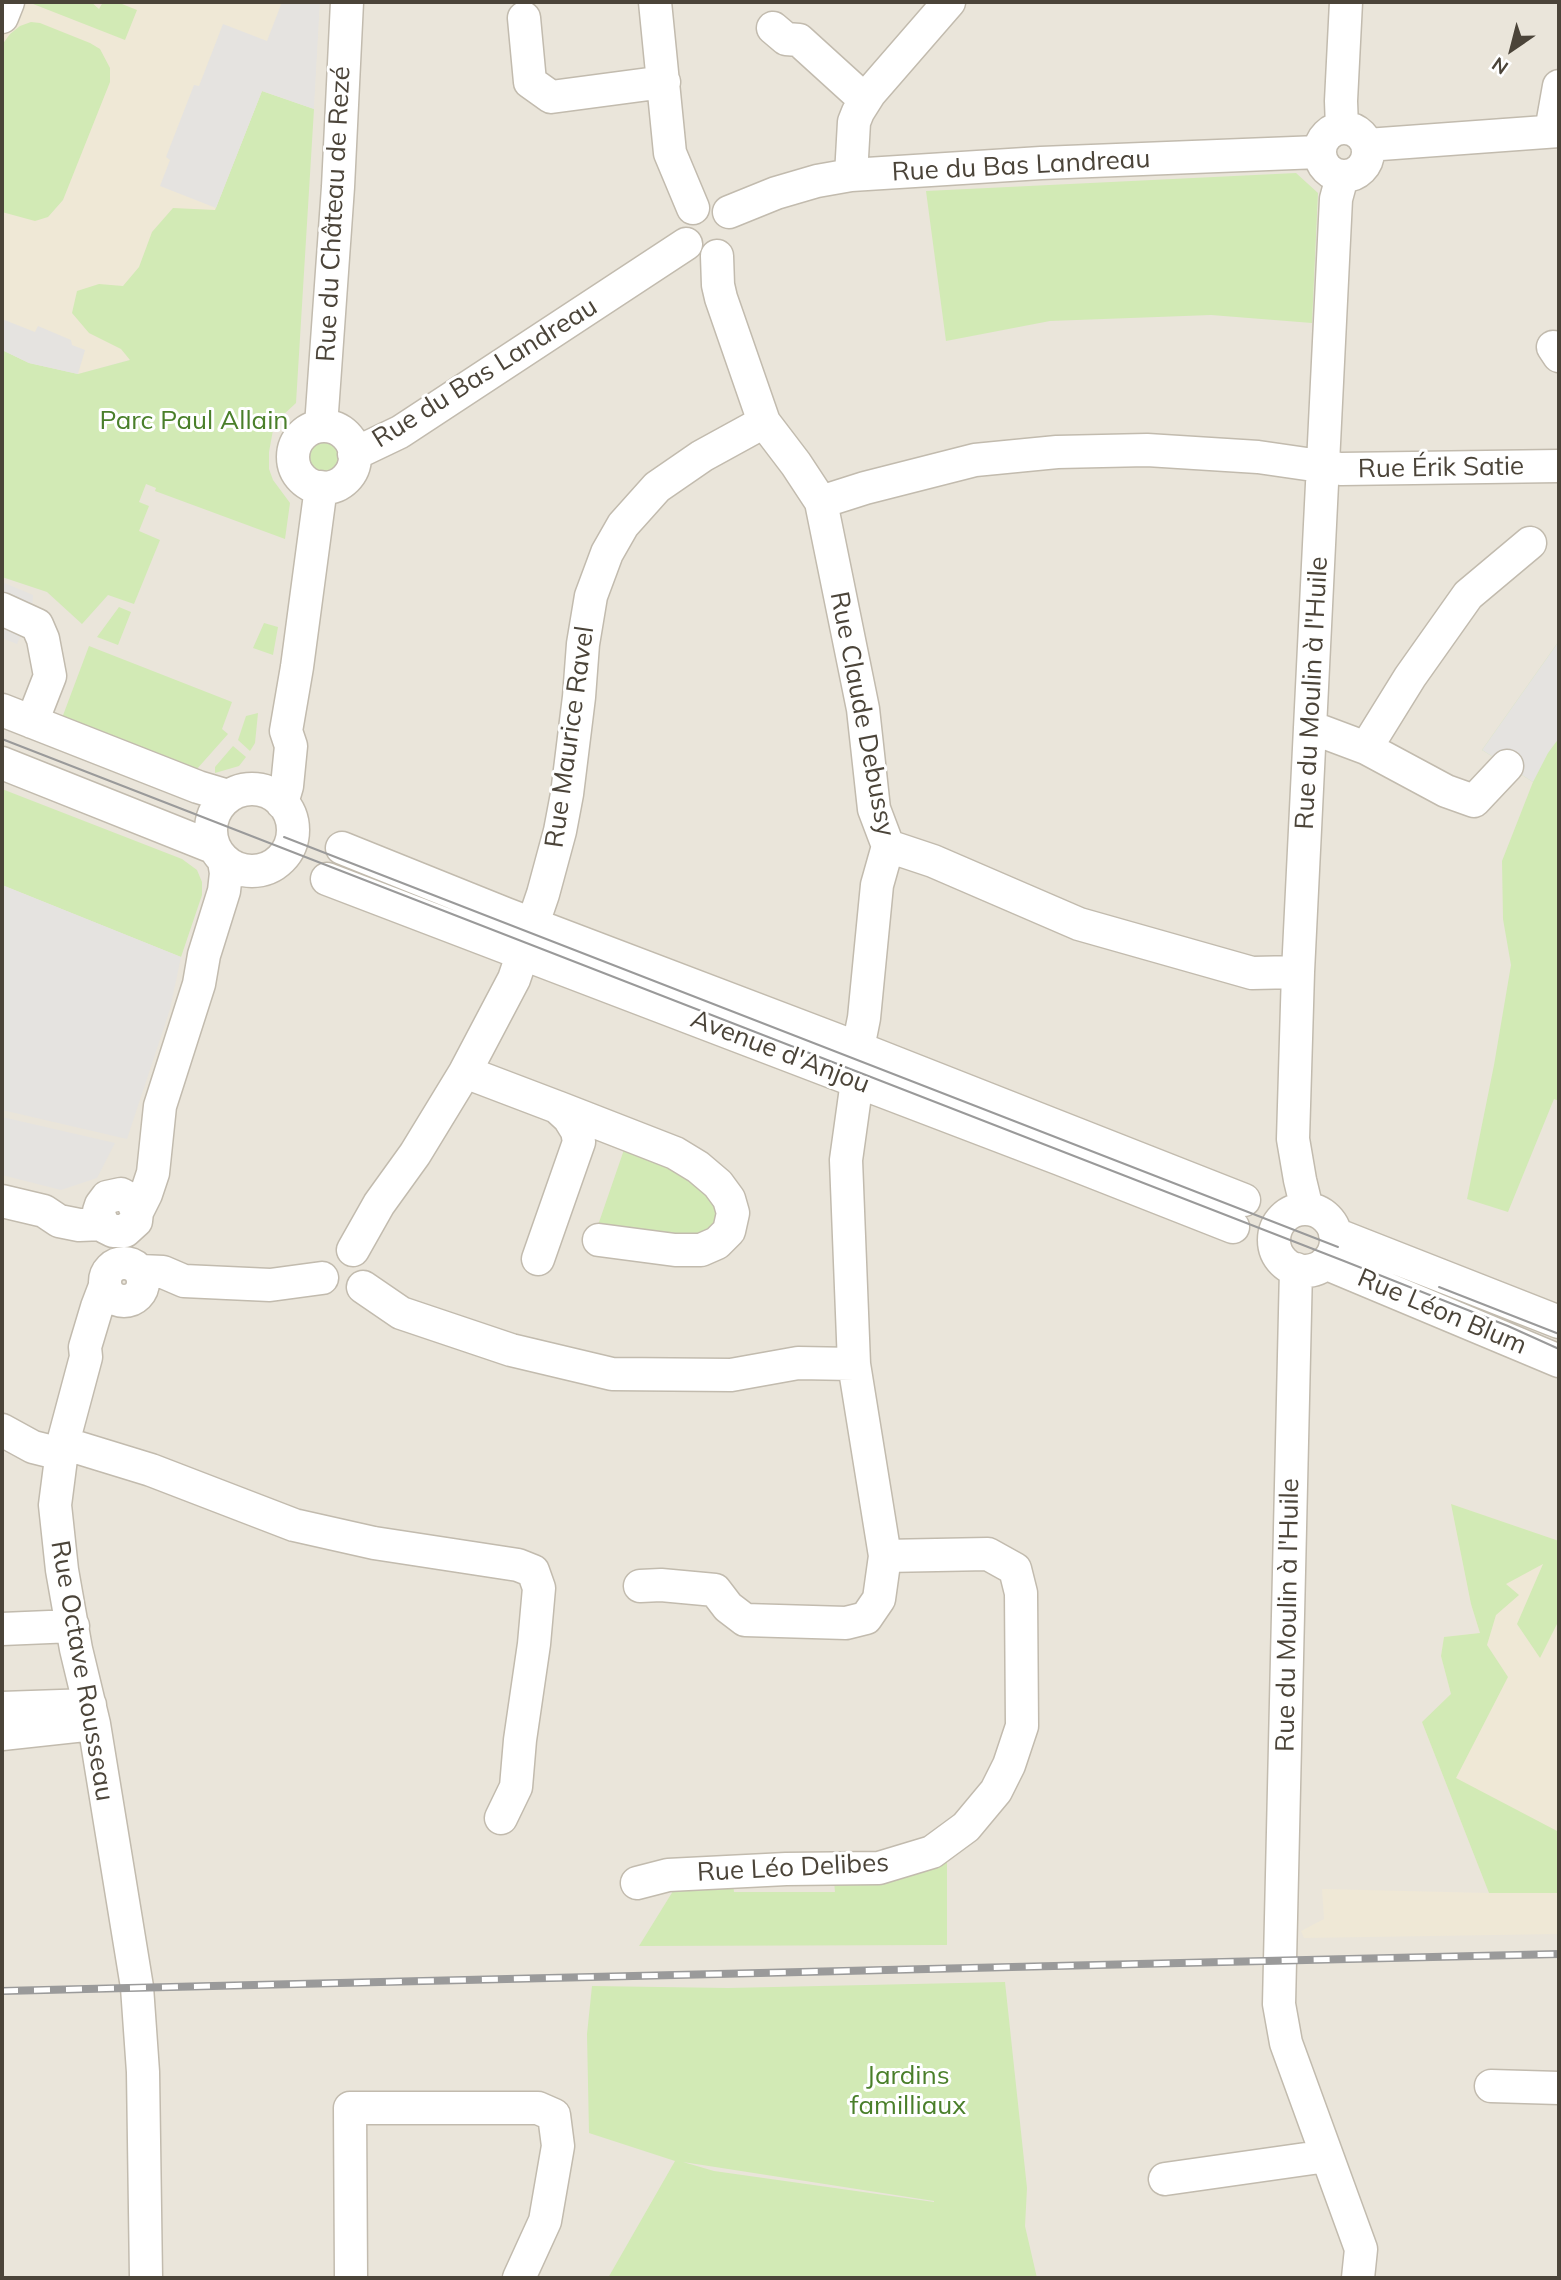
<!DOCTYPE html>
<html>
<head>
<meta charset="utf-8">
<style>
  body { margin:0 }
  #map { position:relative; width:1561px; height:2280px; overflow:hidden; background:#f6f3ec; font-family:Mulish,sans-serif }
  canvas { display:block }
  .frame { position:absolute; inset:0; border:4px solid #4b4439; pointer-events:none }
  .north { position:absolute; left:1477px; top:14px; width:70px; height:70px; -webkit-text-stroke:5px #fff; paint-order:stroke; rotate:215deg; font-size:19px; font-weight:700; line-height:28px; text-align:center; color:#4b4439 }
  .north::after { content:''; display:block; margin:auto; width:24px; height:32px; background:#4b4439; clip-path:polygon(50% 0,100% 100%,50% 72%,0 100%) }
</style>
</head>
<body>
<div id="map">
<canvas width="1561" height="2280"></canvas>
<div class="frame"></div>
<div class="north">N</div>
</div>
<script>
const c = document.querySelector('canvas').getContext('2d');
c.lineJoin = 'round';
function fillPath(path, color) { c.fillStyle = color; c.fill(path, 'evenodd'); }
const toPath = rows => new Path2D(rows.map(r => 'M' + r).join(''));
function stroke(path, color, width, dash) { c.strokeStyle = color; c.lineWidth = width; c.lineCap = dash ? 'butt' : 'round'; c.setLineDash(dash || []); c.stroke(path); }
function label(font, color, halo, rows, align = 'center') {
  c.font = font + ' Mulish,sans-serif'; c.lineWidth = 6; c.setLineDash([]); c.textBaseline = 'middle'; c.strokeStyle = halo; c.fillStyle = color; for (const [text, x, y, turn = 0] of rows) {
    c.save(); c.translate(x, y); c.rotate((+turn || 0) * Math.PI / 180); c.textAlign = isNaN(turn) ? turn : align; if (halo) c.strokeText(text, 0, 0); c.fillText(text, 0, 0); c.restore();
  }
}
const residential = toPath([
  [2,2,1559,2,1559,2278,2,2278]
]);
const education = toPath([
  [2,2,320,2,314,109,262,91,161,351,78,374,2,350],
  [1451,1504,1559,1541,1559,1934,1304,1938,1301,1931,1324,1919,1322,1889,1489,1893,1422,1722,1451,1694,1441,1656,1444,1637,1480,1633,1471,1604]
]);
const green = toPath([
  [28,2,91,2,99,9,103,2,117,2,137,10,125,40],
  [31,22,40,23,90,43,100,49,110,68,110,82,63,200,48,217,35,221,2,212,2,45,10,34,20,26],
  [262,91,314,109,296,403,282,416,273,430,269,452,269,469,273,480,290,503,285,539,155,491,156,488,146,484,139,502,149,506,139,531,160,540,134,604,108,595,82,624,47,592,2,577,2,350,29,363,78,374,130,360,121,349,89,333,72,313,77,291,99,284,123,286,139,267,152,232,173,208,215,210],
  [1296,173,1318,193,1312,323,1211,315,1050,321,946,341,926,191],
  '306 457a17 17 0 1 1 34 0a17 17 0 1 1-34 0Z',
  [119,607,131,612,118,645,97,637],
  [264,623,278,627,273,655,253,648],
  [1559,641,1559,1101,1554,1099,1508,1212,1467,1199,1494,1065,1511,965,1503,919,1502,861,1533,782,1482,750],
  [89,646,232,702,222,729,228,734,196,770,62,718],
  [258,713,255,743,250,751,238,740,246,716],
  [233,746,246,757,239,766,215,773,215,767],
  [2,789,182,859,197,870,202,882,202,895,181,957,2,885],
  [627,1141,676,1160,724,1203,708,1238,597,1228],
  [1451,1504,1559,1541,1559,1620,1540,1658,1517,1624,1543,1564,1506,1584,1519,1595,1496,1615,1487,1645,1508,1677,1456,1778,1559,1832,1559,1893,1489,1893,1422,1722,1451,1694,1441,1656,1444,1637,1480,1633,1471,1604],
  [947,1852,947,1945,639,1946,678,1883,733,1883,734,1892,835,1892,834,1881],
  [1005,1982,1027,2188,1025,2226,1037,2278,608,2278,675,2161,589,2133,587,2034,592,1986,728,1988],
  [683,2162,934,2201,934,2202,714,2171]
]);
const parking = toPath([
  [282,2,320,2,314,109,262,91,216,208,160,186,170,160,166,157,194,85,199,86,223,24,267,41],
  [2,319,35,332,38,326,71,340,72,345,85,350,78,374,29,363,2,350],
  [2,582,33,595,32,610,17,644,2,638],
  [1559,641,1559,738,1548,753,1533,782,1482,750],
  [2,885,181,957,170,1009,127,1139,2,1110],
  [2,1117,115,1143,97,1178,61,1190,2,1175]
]);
const minor = toPath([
  [655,2,670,153,693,208],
  [2,17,8,2],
  [524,18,530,82,551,97,664,82],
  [773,28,786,39,799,40,865,100],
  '1320 152a24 24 0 1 1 48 0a24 24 0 1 1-48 0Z',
  [1342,128,1341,101,1346,2],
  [1551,131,1559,86],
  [1367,145,1559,131],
  [851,175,854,122,858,112,870,93,949,2],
  [729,212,776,193,817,181,851,175,1041,163,1319,152],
  [1553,347,1559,356],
  [321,426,338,187,347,2],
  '293 457a31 31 0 1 1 62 0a31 31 0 1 1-62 0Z',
  [354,454,400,432,686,244],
  [821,502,865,488,975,460,1057,452,1147,450,1258,457,1341,469,1559,466],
  [2,609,37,625,43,639,50,676,32,722],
  [2,710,198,787,228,796],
  [1310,727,1366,748,1410,677,1468,595,1530,543],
  [1366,748,1446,791,1474,801,1507,766],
  [2,763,215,848],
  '211 830a41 41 0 1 1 82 0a41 41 0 1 1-82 0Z',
  [282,803,287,786,291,746,286,731,297,667,321,487],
  [888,846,933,861,1079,924,1252,973,1298,972],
  [342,848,506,914,858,1048,1244,1200],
  [327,879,1060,1159,1233,1227],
  [465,1072,557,1107,569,1118,577,1131,579,1142,538,1259],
  [557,1107,675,1153,698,1167,718,1184,729,1199,733,1213,729,1231,717,1243,701,1250,675,1250,599,1240],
  [2,1201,44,1211,59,1221,79,1225,103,1224],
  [1307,1209,1300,1180,1293,1139,1298,972,1336,199,1342,177],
  '1274 1240a31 31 0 1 1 62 0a31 31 0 1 1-62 0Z',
  [137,1212,132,1200,121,1194,107,1197,101,1205,99,1211,100,1218,105,1227,113,1231,125,1231,136,1221,137,1212,146,1194,153,1173,160,1106,199,984,204,955,224,891,226,873,224,861],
  [1335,1234,1559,1322],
  [353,1250,379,1204,415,1154,465,1072,514,979,543,894,560,831,567,794,579,697,583,644,591,596,607,553,623,525,657,487,702,456,764,422],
  '105 1282a19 19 0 1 1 38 0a19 19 0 1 1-38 0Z',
  [1325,1263,1559,1361],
  [1296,1269,1279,2004,1286,2043,1361,2249,1358,2278],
  [140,1271,163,1272,184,1281,270,1285,322,1278],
  [105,1286,97,1307,85,1347,86,1357,63,1443,55,1505,62,1570,76,1649,94,1724,137,1987,143,2072,146,2278],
  [363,1287,401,1313,511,1350,612,1374,731,1375,798,1363,854,1364],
  [2,1430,33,1447,61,1454],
  [63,1443,151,1470,294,1525,374,1543,518,1565,533,1571,539,1588,534,1644,520,1740,516,1787,501,1818],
  [640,1586,661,1585,715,1590,728,1607,745,1620,846,1623,866,1618,879,1599,885,1556],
  [2,1629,73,1626],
  [2,1708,90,1705],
  [2,1734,94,1724],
  [637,1883,668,1875,786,1869,879,1868,932,1852,966,1827,996,1791,1009,1765,1022,1726,1021,1593,1015,1569,988,1554,885,1556,854,1364,846,1160,857,1081,858,1048,864,1018,877,885,888,846,874,809,863,709,821,502,796,464,764,422,721,298,718,285,717,256],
  [1491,2086,1559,2088],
  [1165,2179,1327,2156],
  [351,2278,350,2108,538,2108,554,2115,558,2146,545,2221,519,2278]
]);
const tram = toPath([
  [2,739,1344,1261,1508,1326,1559,1349],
  [284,837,1338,1247],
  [1439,1287,1559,1334]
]);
const rail = toPath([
  [2,1991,1559,1954]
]);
const streetNames = [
  ["Rue du Bas Landreau",1021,166,-3],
  ["Rue du Château de Rezé",334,214,-87],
  ["Rue du Bas Landreau",485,373,-32],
  ["Rue Érik Satie",1441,468,-1],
  ["Rue du Moulin à l'Huile",1312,693,-87],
  ["Rue Claude Debussy",862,714,79],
  ["Rue Maurice Ravel",570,737,-82],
  ["Avenue d'Anjou",780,1052,21],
  ["Rue Léon Blum",1442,1312,23],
  ["Rue du Moulin à l'Huile",1288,1615,-89],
  ["Rue Octave Rousseau",82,1671,80],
  ["Rue Léo Delibes",793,1868,-3]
];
const parkNames = [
  ["Parc Paul Allain",194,421],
  ["Jardins",908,2076],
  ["familliaux",908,2106]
];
fillPath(residential, '#eae5da');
fillPath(education, '#efe8d6');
fillPath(green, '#d2eab5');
fillPath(parking, '#e5e3e0');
stroke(minor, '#c2bbae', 35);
stroke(minor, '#fff', 32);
stroke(tram, '#9a9a9a', 2);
stroke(rail, '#9a9a9a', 8);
stroke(rail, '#fff', 5, [16]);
label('26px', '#4b4439', '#fff', streetNames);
label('26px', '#4a7f2a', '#fff', parkNames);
</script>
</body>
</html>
